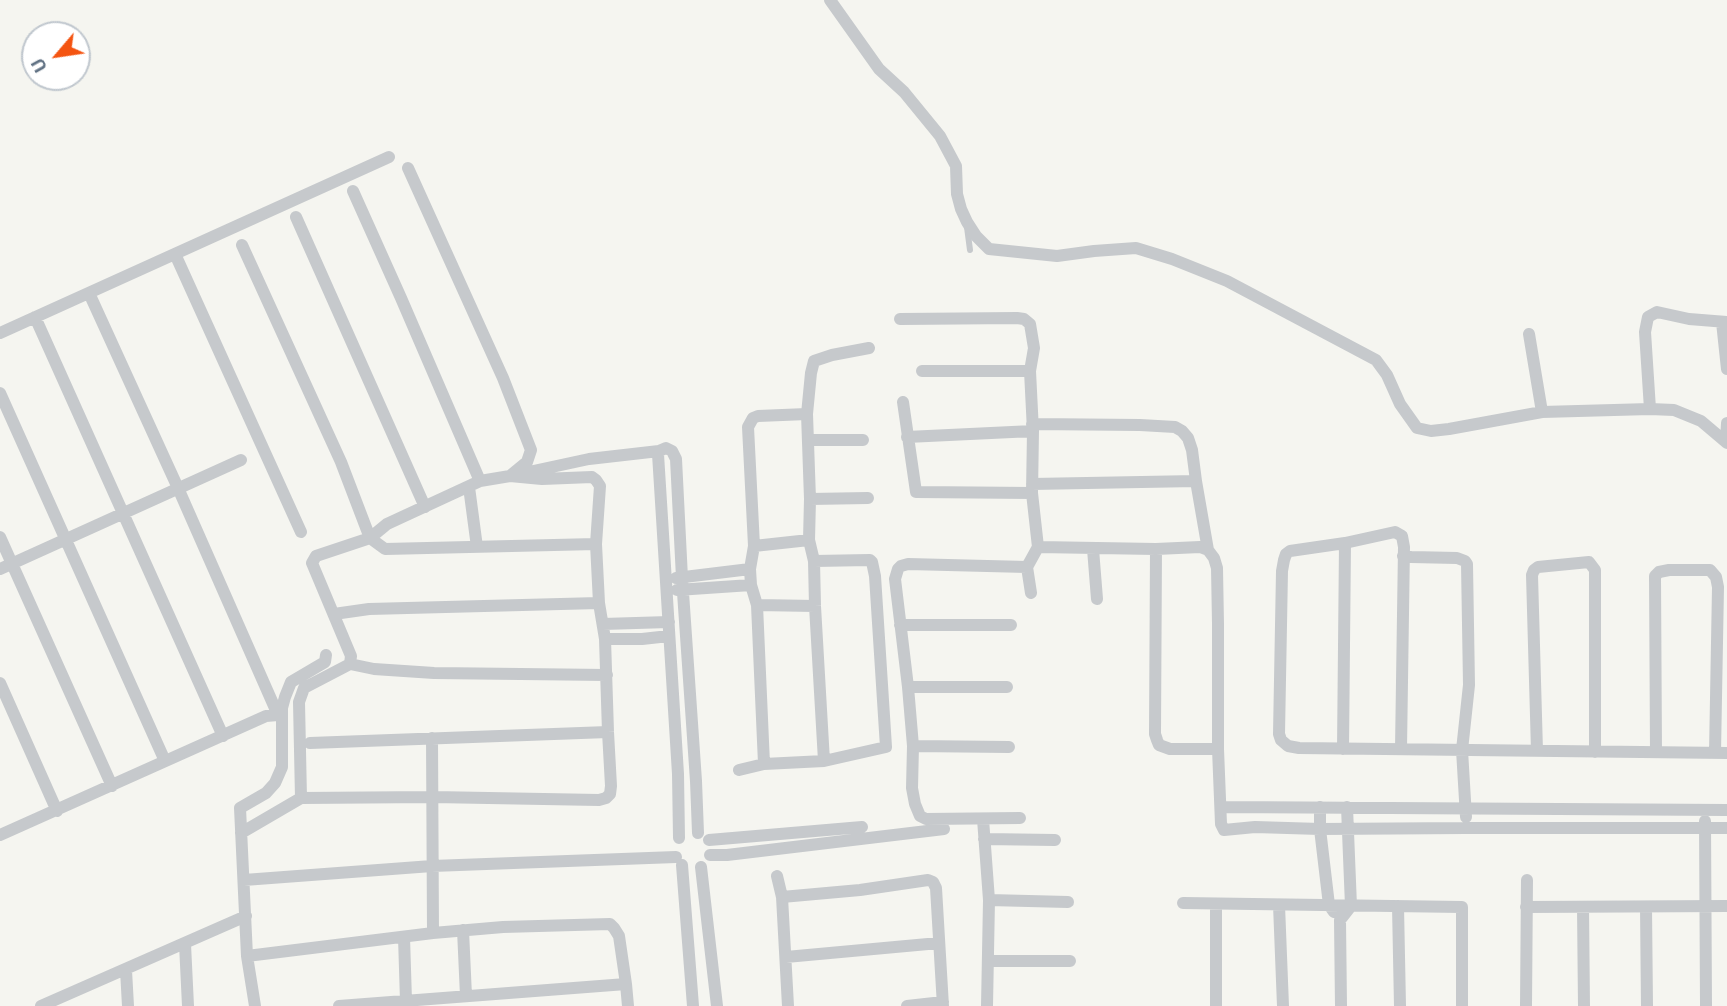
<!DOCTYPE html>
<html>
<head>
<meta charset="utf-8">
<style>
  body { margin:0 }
  #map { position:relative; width:1727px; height:1006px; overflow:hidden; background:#f5f5f0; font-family:Roboto,sans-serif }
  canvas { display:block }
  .north { position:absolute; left:21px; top:21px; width:70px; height:70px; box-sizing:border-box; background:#fff; border:2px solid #c0c7ce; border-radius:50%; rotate:241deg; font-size:19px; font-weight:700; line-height:28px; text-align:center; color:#617284 }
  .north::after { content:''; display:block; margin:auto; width:24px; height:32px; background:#f45411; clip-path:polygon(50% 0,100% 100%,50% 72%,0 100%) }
</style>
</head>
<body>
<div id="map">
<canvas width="1727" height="1006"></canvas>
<div class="north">U</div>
</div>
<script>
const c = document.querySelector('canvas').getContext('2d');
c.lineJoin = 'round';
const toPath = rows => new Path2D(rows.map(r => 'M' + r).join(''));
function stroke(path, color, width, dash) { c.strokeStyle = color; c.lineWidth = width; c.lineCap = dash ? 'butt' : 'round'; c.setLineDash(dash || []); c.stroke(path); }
const service = toPath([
  [967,227,970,250]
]);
const minor = toPath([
  [830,0,879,69,904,92,940,136,956,166,957,194,961,209,967,222,976,236,989,249,1057,256,1094,251,1136,248,1172,259,1227,281,1376,360,1387,375,1400,404,1417,428,1431,431,1449,429,1542,412,1650,409,1674,410,1701,421,1727,443],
  [408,168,503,378,531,450,527,462,510,476],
  [353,191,401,298,480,481],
  [296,217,425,507],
  [242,245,341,462,370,538,385,549,596,544],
  [175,254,301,532],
  [89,293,178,488,278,715],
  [35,317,223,736],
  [900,319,1017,318,1024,319,1030,324,1034,348,1030,371,1033,431,1032,493,1038,547,1027,567,1031,593],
  [1722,322,1727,369],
  [0,333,389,157],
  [1529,334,1542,412],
  [922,371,1030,371],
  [0,393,165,761],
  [903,402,916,492,1032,493],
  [1650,409,1645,332,1648,317,1657,312,1689,319,1727,322],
  [1032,424,1140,425,1175,427,1182,431,1188,438,1192,450,1196,481,1208,550],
  [907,437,1033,431],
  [809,440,863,440],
  [1726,442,1727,423],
  [524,473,589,459,659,451],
  [1032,484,1196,481],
  [469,487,477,547],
  [810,499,868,498],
  [0,537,112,786],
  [1345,543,1290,551,1286,554,1284,560,1282,571,1279,734,1281,740,1288,746,1299,748,1727,753],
  [754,546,809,540],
  [1038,547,1156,549,1200,547,1208,550,1214,558,1217,568,1218,624,1218,749,1221,824,1224,830,1255,827,1320,829,1465,828,1727,828],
  [1093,549,1097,599],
  [1156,549,1155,734,1157,740,1159,745,1170,749,1218,749],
  [1403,556,1411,557,1457,558,1465,561,1467,564,1469,685,1462,750,1466,817],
  [0,569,241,460],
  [676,578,750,569],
  [677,590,751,585],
  [757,605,815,606],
  [334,614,369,609,599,603],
  [603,624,669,622],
  [900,625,1011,625],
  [605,639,642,639,669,636],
  [350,664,374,669,434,673,607,675],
  [0,683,57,811],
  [908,687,1007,687],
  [432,738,433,933],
  [310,743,608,732],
  [913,746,1009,747],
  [1343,749,1345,543,1395,532,1402,536,1404,547,1401,749],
  [1537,751,1532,575,1534,570,1538,567,1589,562,1595,570,1595,752],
  [1656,752,1655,576,1659,572,1669,570,1710,570,1716,577,1718,587,1715,753],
  [824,761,815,606,814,561,809,540,810,499,807,414,811,373,814,361,832,355,869,348],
  [764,764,757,605,751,585,750,569,754,546,748,427,753,418,758,416,807,414],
  [739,770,764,764,824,761,886,747,875,576,872,562,870,560,814,561],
  [1221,807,1727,810],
  [1320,807,1320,829,1329,905,1334,912],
  [1020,818,926,819,920,816,915,804,912,788,913,746,908,687,895,579,898,569,901,566,908,564,1027,567],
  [983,819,989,900,987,1006],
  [1705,821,1706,1006],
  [241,833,301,798,299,702,304,688,350,664,351,656,312,563,316,556,370,538,387,524,480,481,510,476,542,479,592,477,596,480,600,486,596,544,599,603,605,639,608,732,611,786,610,794,606,798,599,800,433,797,301,798],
  [0,835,266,716,278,715,282,716],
  [679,838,678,774,658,454,659,451,666,448,672,451,676,459,682,578,696,781,698,833],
  [984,839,1055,840],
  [709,840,862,827],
  [710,855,727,855,944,829],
  [682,865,693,1006],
  [701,867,717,1006],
  [777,876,782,897,788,1006],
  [244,880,432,866,676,857],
  [782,897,860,890,928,880,933,882,936,888,943,1006],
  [989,900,1068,902],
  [1183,903,1462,907,1462,1006],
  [1216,904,1216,1006],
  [1279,905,1283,1006],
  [1398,906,1400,1006],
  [1526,907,1727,906],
  [1583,907,1584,1006],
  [1646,907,1647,1006],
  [463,930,466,996],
  [404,937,406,1001],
  [185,944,188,1006],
  [247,956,433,933,503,927,610,924,614,928,619,936,626,984,628,1006],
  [786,957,939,943],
  [988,961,1070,961],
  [126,970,128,1006],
  [41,1006,246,916],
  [255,1006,247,956,240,808,266,793,275,783,282,767,282,708,285,697,291,682,325,662,326,655],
  [339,1006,626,984],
  [907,1006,943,1002],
  [1341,1006,1340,920,1351,906,1347,807],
  [1526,1006,1527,880]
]);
stroke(service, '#c6c9cc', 6);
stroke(minor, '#c6c9cc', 12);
</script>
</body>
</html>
